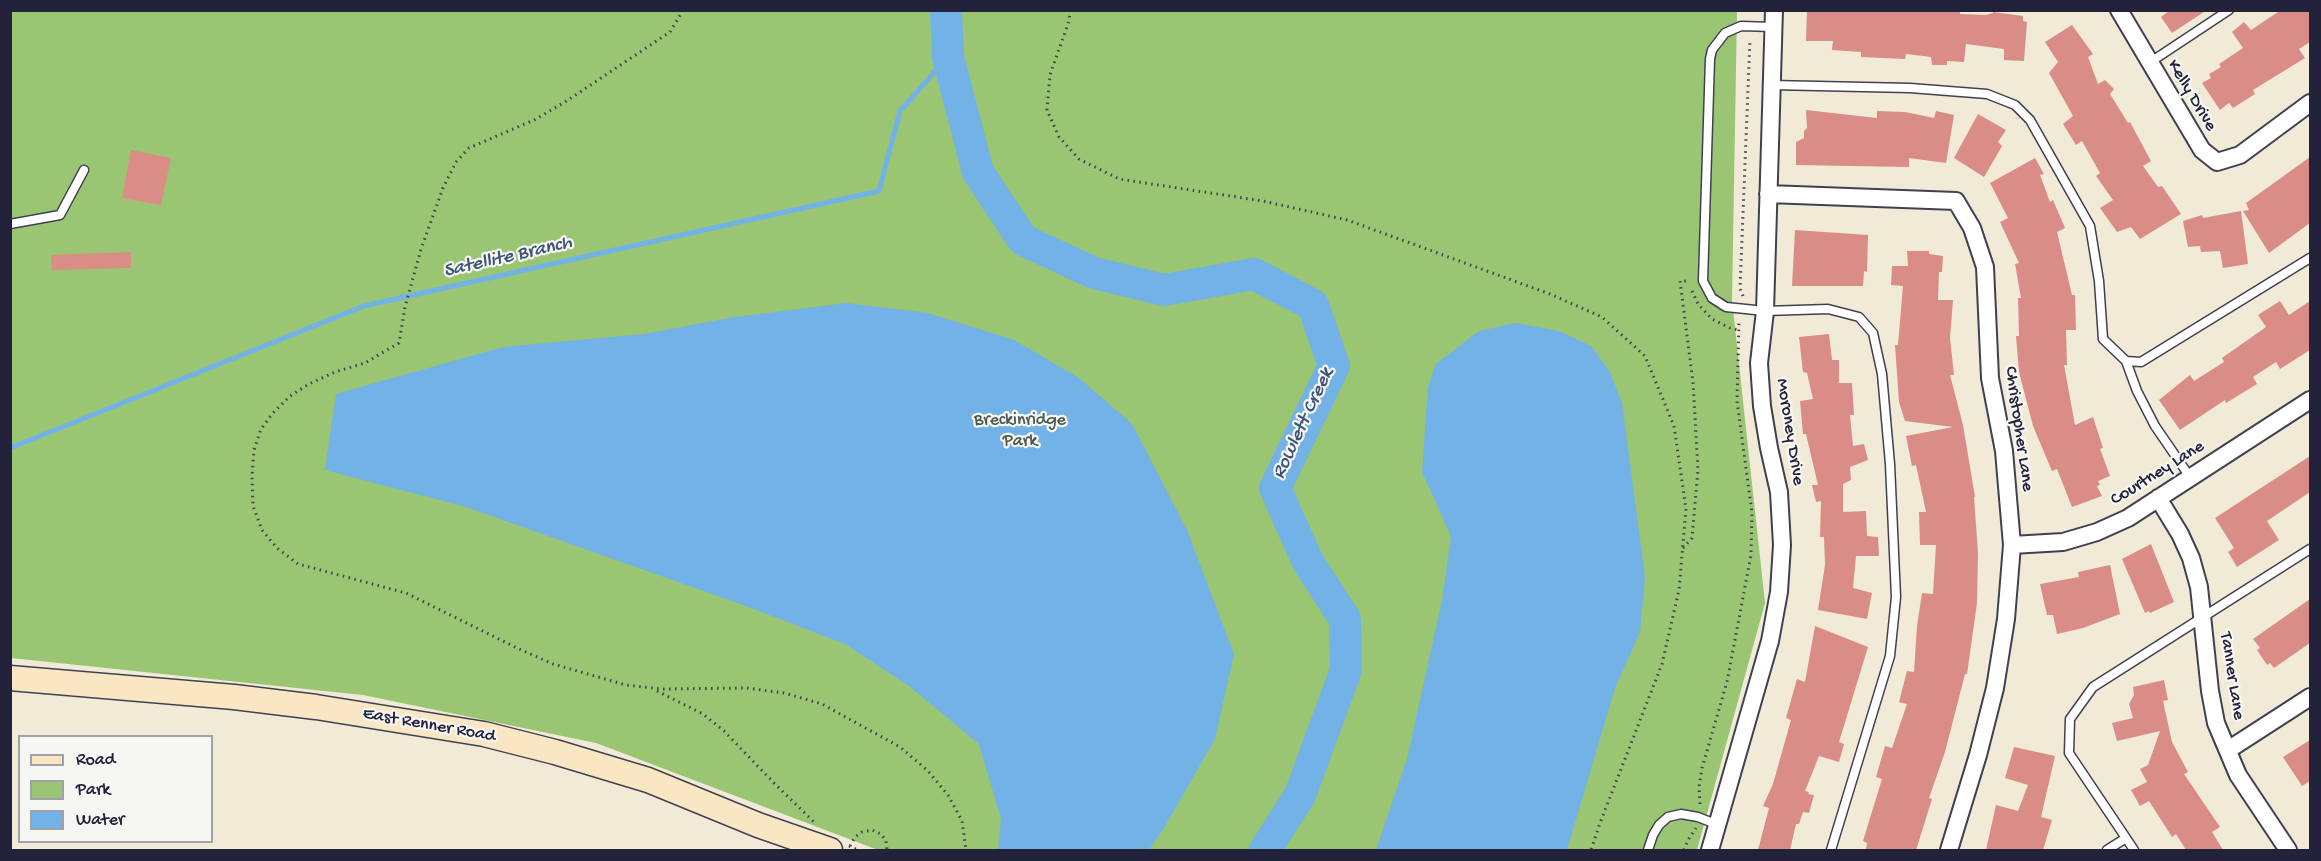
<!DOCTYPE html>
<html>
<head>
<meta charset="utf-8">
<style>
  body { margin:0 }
  #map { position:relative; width:2321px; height:861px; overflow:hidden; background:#f0ead7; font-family:"Gochi Hand",sans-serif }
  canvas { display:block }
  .frame { position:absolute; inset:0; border:12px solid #22223b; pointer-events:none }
  .legend { position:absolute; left:18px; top:735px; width:195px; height:108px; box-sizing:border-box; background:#f6f6f2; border:2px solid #a1a1a9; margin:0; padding:8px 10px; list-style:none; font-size:18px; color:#22223b }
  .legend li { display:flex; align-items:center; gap:12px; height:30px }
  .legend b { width:30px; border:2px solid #a1a1a9 }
</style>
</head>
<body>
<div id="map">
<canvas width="2321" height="861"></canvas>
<div class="frame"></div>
<ul class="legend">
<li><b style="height:8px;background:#f9e7c3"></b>Road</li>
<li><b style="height:16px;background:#9ac572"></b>Park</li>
<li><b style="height:16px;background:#72b2e6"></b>Water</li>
</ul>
</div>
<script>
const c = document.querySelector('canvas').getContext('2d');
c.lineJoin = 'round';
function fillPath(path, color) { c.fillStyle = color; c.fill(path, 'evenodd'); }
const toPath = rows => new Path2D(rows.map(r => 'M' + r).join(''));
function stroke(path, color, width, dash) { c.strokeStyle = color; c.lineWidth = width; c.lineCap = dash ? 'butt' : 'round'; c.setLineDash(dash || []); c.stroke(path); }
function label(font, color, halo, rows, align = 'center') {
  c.font = font + ' "Gochi Hand",sans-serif'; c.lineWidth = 4.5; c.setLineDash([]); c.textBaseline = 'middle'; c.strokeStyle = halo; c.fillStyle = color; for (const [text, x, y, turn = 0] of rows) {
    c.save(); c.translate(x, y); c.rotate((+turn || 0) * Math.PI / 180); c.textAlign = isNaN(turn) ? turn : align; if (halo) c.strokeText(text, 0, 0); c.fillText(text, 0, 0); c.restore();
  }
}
const green = toPath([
  [11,11,1737,11,1732,300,1765,603,1697,850,878,850,596,743,363,695,11,658]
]);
const water = toPath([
  [846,303,928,313,1014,340,1079,378,1132,424,1187,530,1234,654,1215,739,1164,828,1149,850,998,850,1001,819,979,744,909,686,845,644,743,605,466,507,325,470,336,394,503,347,644,334,729,318],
  [1515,323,1559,331,1591,346,1610,372,1622,403,1645,577,1640,632,1615,688,1567,850,1376,850,1407,759,1442,601,1451,536,1422,472,1428,387,1436,364,1479,331]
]);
const stream = toPath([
  [10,448,364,306,879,191,900,111,948,57]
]);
const river = toPath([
  [946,10,948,57,978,172,1023,240,1094,273,1164,290,1254,274,1313,305,1334,366,1275,488,1308,562,1345,619,1346,670,1300,795,1265,850]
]);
const building = toPath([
  [1807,10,1960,10,1960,14,1986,15,1993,13,1993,12,2023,16,2023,21,2027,22,2024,61,2004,60,2004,49,1966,44,1964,62,1947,61,1947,65,1932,65,1931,57,1906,54,1905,59,1861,57,1861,52,1832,50,1833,41,1806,41],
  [2170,10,2207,10,2172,33,2161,17],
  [2281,10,2310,10,2310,42,2299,49,2305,58,2253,90,2255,94,2233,108,2229,103,2220,110,2202,83,2211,78,2209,74,2221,67,2219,64,2243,48,2232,32,2244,22,2251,30],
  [2072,25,2093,54,2088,57,2098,84,2105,80,2114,89,2110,94,2128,123,2130,122,2151,161,2143,166,2158,187,2162,186,2181,214,2140,239,2131,227,2117,232,2100,208,2113,200,2096,176,2100,173,2082,141,2076,145,2063,124,2073,116,2049,73,2058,62,2045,42],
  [1806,110,1877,118,1877,111,1905,112,1934,118,1936,111,1954,115,1946,163,1909,158,1909,167,1796,165,1796,142,1804,138,1804,131,1807,128],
  [1978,114,2006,130,1998,142,2002,146,1984,177,1954,158],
  [131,150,171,158,161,205,122,198],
  [2310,157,2310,223,2269,253,2243,211,2249,210,2246,203],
  [2035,158,2044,174,2040,175,2050,202,2053,200,2065,228,2057,232,2072,295,2075,295,2076,330,2066,330,2067,365,2064,365,2075,425,2093,417,2103,448,2100,449,2110,476,2098,481,2100,485,2097,486,2102,496,2072,507,2057,469,2052,471,2033,426,2019,372,2016,336,2019,336,2018,298,2021,298,2015,264,2019,263,2000,222,2008,218,1990,183],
  [2241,211,2248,264,2223,268,2220,251,2201,252,2200,246,2188,247,2183,221,2202,215,2203,218],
  [1795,230,1868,235,1867,272,1864,271,1863,286,1792,286],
  [1907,251,1929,251,1929,254,1943,256,1942,272,1939,272,1938,300,1953,300,1950,338,1954,375,1950,375,1963,425,1975,497,1974,497,1978,553,1977,603,1967,674,1965,674,1945,752,1929,798,1932,799,1916,850,1866,850,1867,843,1863,841,1882,779,1876,777,1885,746,1892,748,1907,704,1899,702,1907,671,1914,672,1917,626,1922,593,1933,594,1936,545,1920,545,1919,512,1926,512,1916,465,1912,466,1906,436,1953,427,1905,421,1899,402,1895,345,1898,345,1903,286,1891,285,1892,266,1908,266],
  [131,252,131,268,52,270,51,255],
  [2280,301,2289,315,2310,301,2310,350,2280,369,2276,362,2253,377,2257,384,2226,403,2225,400,2180,430,2159,400,2190,375,2194,381,2224,362,2222,358,2266,327,2258,315],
  [1829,334,1832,360,1839,360,1839,383,1852,383,1854,415,1850,415,1853,446,1864,444,1868,460,1850,467,1851,480,1843,484,1843,512,1866,511,1867,536,1878,537,1879,556,1856,556,1853,588,1872,593,1867,619,1818,610,1825,565,1824,537,1820,537,1821,501,1816,502,1812,485,1818,485,1806,434,1803,434,1800,401,1813,399,1807,373,1803,372,1799,337],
  [2310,456,2310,492,2267,521,2279,540,2237,567,2228,552,2234,548,2215,518],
  [2151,544,2174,602,2150,613,2149,611,2145,613,2122,559],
  [2110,565,2120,614,2083,628,2057,634,2053,615,2047,615,2040,584,2079,577,2078,572],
  [2310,599,2310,643,2274,668,2270,663,2267,665,2257,650,2260,648,2253,639],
  [1815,626,1868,647,1839,742,1844,744,1839,762,1819,756,1805,791,1809,792,1808,794,1814,795,1809,813,1803,812,1799,824,1796,824,1790,850,1758,850,1769,808,1763,806,1773,784,1791,720,1786,718,1797,679,1805,682],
  [2164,680,2168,700,2163,701,2172,742,2188,772,2184,774,2220,827,2212,832,2223,850,2186,850,2176,834,2172,837,2149,801,2140,806,2131,790,2147,782,2140,769,2148,765,2160,731,2117,741,2112,723,2133,718,2129,704,2134,695,2133,687],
  [2310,740,2310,781,2302,786,2283,757],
  [2014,747,2055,756,2041,817,2052,820,2043,850,1986,850,1996,805,2018,811,2028,785,2005,778]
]);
const path = toPath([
  [683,10,670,32,565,102,534,120,469,148,456,162,443,188,421,249,405,307,399,343,365,363,335,372,309,384,290,396,273,413,261,429,254,450,252,476,253,506,262,530,277,548,298,564,406,593,517,648,553,664,626,685,661,689,747,688,784,693,822,704,900,747,927,770,948,795,962,821,966,850],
  [1070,10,1069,21,1050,75,1047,110,1059,137,1079,159,1119,179,1263,201,1347,220,1550,294,1602,317,1645,356,1674,426,1686,509,1679,590,1662,664,1600,823,1591,850],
  [1692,291,1698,304,1712,319,1730,328,1739,330],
  [1743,296,1740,289,1750,39],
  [1683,548,1692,538,1698,470,1693,382,1680,281,1690,281],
  [657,691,703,714,724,731,774,783,814,822],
  [1700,804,1699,787,1702,768,1727,682,1751,555,1752,513,1737,401,1739,320],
  [849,846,858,850],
  [850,846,855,837,862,832,872,830,881,834,886,841,887,850],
  [1684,850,1688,840,1696,828]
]);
const service = toPath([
  [1773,27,1741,26,1725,33,1712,50,1710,59,1703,281,1712,298,1726,307,1765,311,1828,309,1859,317,1873,333,1882,374,1890,464,1896,597,1890,656,1831,850],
  [2149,63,2229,10],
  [1771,85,1910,88,1987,94,2015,105,2030,120,2090,226,2099,281,2103,339,2126,361,2141,362,2310,258],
  [10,224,60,215,84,170],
  [2126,361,2137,391,2155,426,2190,477],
  [1648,850,1653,835,1659,825,1668,817,1681,814,1698,817,1718,825],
  [2107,850,2126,838],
  [2134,850,2069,753,2070,719,2093,687,2310,549]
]);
const minor = toPath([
  [2119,10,2202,150,2217,162,2240,155,2310,103],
  [1768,194,1956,201,1972,228,1985,267,1990,378,2004,451,2012,545,2006,619,1995,688,1978,755,1949,850],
  [2158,498,2180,534,2191,558,2199,587,2210,691,2216,723,2238,775,2288,850],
  [2012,545,2063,542,2097,532,2128,518,2310,400],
  [2228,750,2310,697],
  [1710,850,1770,641,1779,592,1782,545,1779,492,1769,448,1762,406,1759,363,1765,311,1774,10]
]);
const secondary = toPath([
  [10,678,234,697,316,707,484,734,555,752,648,780,758,825,830,850]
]);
const streetNames = [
  ["Kelly Drive",2191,96,59],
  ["Christopher Lane",2018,429,82],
  ["Moroney Drive",1789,432,81],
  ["Courtney Lane",2158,474,-32],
  ["Tanner Lane",2231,676,81],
  ["East Renner Road",429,726,10]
];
const parkNames = [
  ["Breckinridge",1020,421],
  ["Park",1020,442]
];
const waterNames = [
  ["Satellite Branch",508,258,-13],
  ["Rowlett Creek",1304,424,-65]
];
fillPath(green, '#9ac572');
fillPath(water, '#72b2e6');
stroke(stream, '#72b2e6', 5);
stroke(river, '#72b2e6', 32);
fillPath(building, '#da8d86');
stroke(service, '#414052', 11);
stroke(minor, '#414052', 20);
stroke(secondary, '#414052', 27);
stroke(path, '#414052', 3, [1.5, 4.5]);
stroke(service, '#fff', 8);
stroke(minor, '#fff', 16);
stroke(secondary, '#f9e7c3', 24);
label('18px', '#22223b', '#f6f6f2', streetNames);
label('18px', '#4c5b4e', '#f6f6f2', parkNames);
label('italic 20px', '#3e5477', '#f6f6f2', waterNames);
</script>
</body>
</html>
